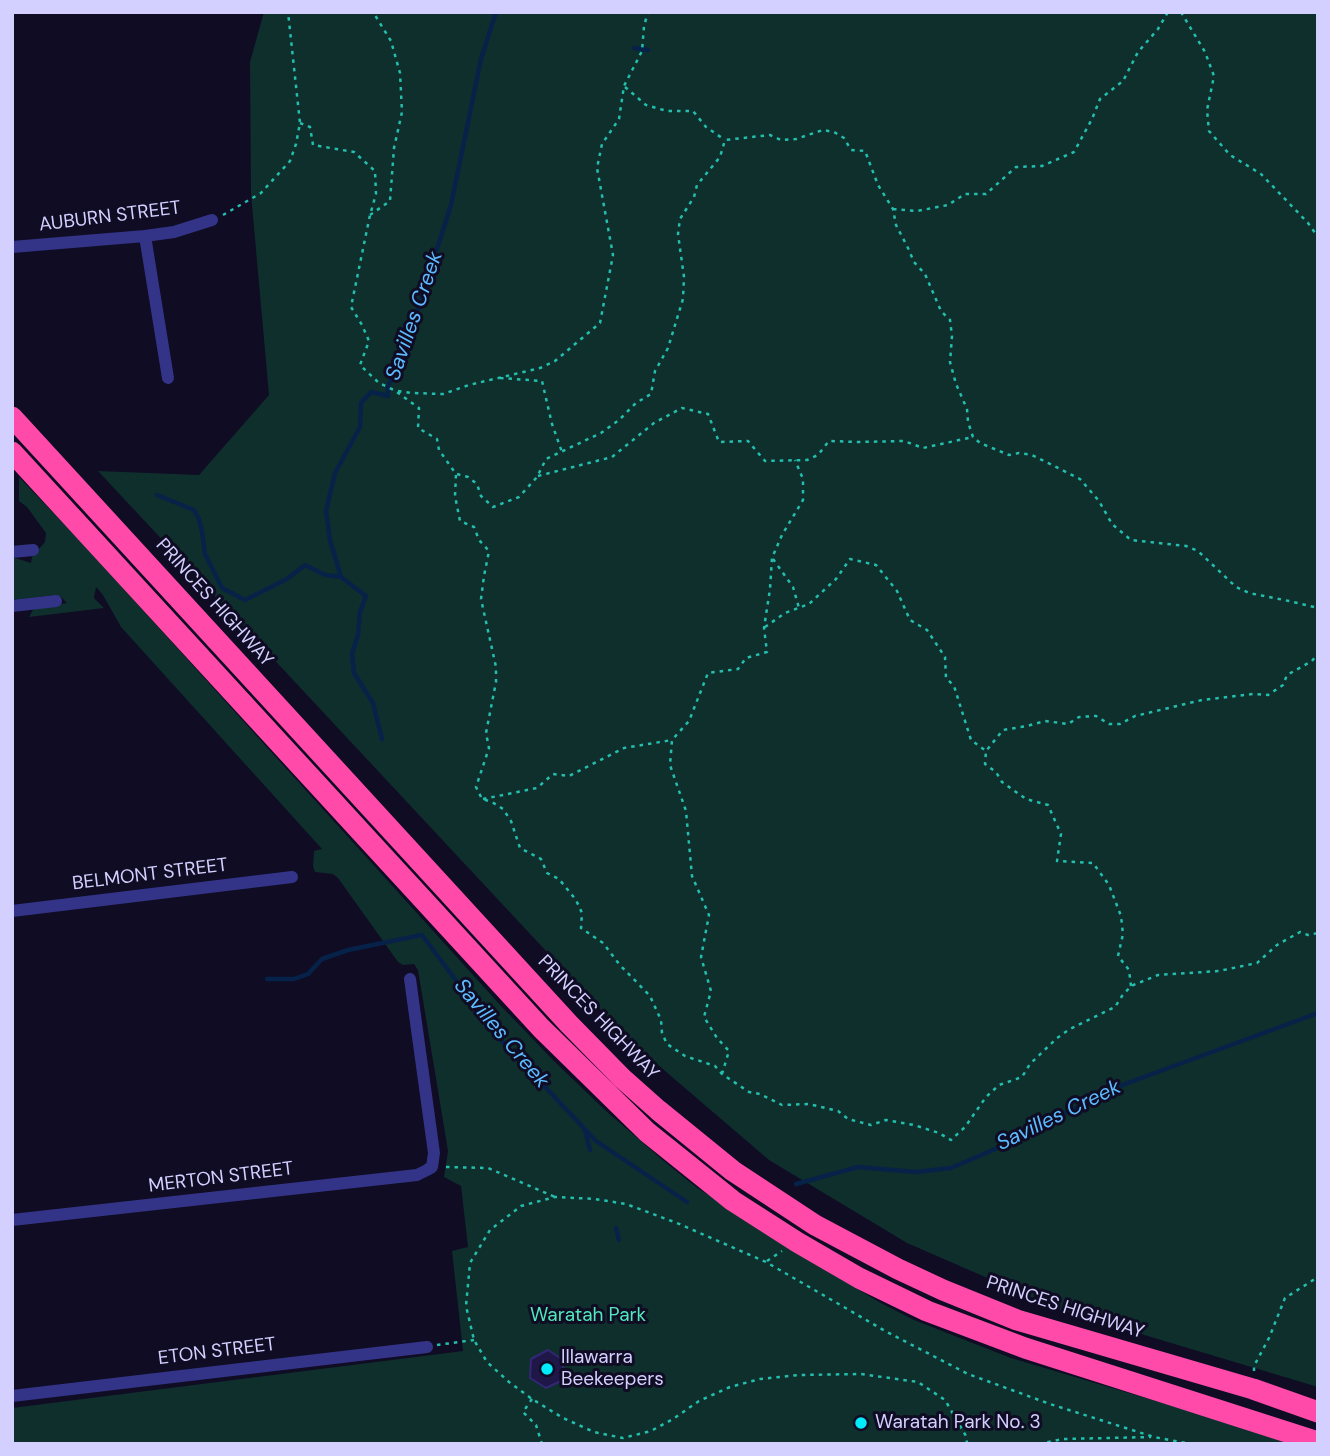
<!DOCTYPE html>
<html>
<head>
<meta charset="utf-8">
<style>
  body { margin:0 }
  #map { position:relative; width:1330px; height:1456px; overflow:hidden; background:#0f0c24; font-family:"DM Sans",sans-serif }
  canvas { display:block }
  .frame { position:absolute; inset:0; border:14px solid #d3cfff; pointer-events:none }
</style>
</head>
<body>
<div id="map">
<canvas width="1330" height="1456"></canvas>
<div class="frame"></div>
</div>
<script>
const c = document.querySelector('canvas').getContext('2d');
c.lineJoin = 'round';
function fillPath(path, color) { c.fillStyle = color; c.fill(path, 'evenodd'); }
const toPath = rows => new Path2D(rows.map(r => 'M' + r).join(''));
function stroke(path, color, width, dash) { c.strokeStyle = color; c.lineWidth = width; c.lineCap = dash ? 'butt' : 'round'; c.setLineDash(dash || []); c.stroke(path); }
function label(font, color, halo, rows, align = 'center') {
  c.font = font + ' "DM Sans",sans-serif'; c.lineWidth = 6; c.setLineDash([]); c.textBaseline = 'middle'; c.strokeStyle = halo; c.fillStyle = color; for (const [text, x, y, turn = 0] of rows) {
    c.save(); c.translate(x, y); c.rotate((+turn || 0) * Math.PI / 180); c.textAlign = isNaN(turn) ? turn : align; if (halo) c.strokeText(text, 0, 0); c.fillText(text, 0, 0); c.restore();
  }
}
const green = toPath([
  [264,12,1318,12,1318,1387,1061,1310,907,1243,769,1160,630,1041,98,471,199,475,269,395,251,194,250,62],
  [19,477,83,544,502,1007,554,1061,606,1111,665,1162,696,1187,834,1275,879,1302,914,1320,1011,1358,1223,1421,1291,1444,12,1444,12,1408,463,1351,452,1251,468,1247,461,1186,444,1177,448,1151,418,970,414,964,403,965,398,962,338,878,333,874,315,872,313,866,314,851,322,849,121,627,103,595,96,587,94,598,104,608,29,617,34,608,67,603,61,597,55,595,12,600,12,557,31,563,32,557,45,542,46,533,27,507,19,501]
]);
const stream = toPath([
  [634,48,648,50],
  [157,495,194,510,199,519,202,532,205,554,222,588,245,600,287,579,305,565,325,575,341,577],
  [382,739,373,703,354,673,352,653,358,635,360,612,366,596,341,577,330,540,326,511,335,473,360,427,361,403,371,392,388,396,388,387,414,321,451,205,481,59,496,12],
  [267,979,294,979,308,974,322,959,348,950,422,935,499,1038,596,1141,687,1202],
  [585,1130,590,1150],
  [796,1184,858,1167,916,1172,951,1168,1007,1144,1045,1123,1125,1084,1318,1013],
  [616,1228,619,1240]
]);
const building = toPath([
  [548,1350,563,1360,563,1380,546,1388,530,1378,531,1359,548,1350]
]);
const path = toPath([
  [1181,12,1205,52,1214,76,1207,110,1209,131,1230,155,1261,174,1308,223,1318,237],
  [625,87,646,105,667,111,693,111,706,127,725,140],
  [300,123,310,127,313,145,354,152,375,171,376,194,370,215,351,307,362,325,369,341,360,365,379,383,394,390,419,408,418,428,437,439,439,450,456,474,455,496,460,521,474,527,479,540,489,551,484,576,481,599,496,667,496,682,486,733,489,748,476,787,482,799,492,802,503,809,511,821,520,848,541,859,547,873,559,879,576,900,582,913,581,928,603,943,619,964,650,996,661,1020,662,1033,667,1044,685,1056,715,1066,722,1074,749,1092,760,1094,782,1105,809,1104,838,1111,848,1119,871,1125,886,1120,914,1125,939,1133,951,1140,965,1127,986,1097,999,1085,1022,1077,1030,1064,1057,1038,1070,1029,1115,1007,1122,996,1131,986,1158,975,1219,971,1257,963,1277,945,1300,932,1308,935,1318,933],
  [893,209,917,211,948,205,965,194,986,194,1016,167,1042,166,1074,152,1092,119,1100,99,1123,81,1138,52,1158,29,1168,12],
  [223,215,261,193,290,161,296,144,300,123,288,12],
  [370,215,390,201,394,148,402,112,400,73,391,41,373,12],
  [500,378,542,381,552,424,562,452],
  [398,391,412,393,443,394,469,385,540,368,555,361,600,323,613,255,597,168,602,144,619,119,624,86,642,51,644,26,648,12],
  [457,474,468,477,477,484,481,496,493,507,519,497,537,477,546,459,601,433,619,420,636,403,651,394,655,371,668,348,683,299,684,277,678,234,680,219,694,197,697,185,720,157,725,140,770,135,781,140,796,139,823,130,834,132,844,138,851,150,865,151,878,185,893,209,896,225,908,248,914,262,925,274,941,311,950,320,952,336,950,362,956,384,967,409,968,422,973,437,980,443,1009,455,1019,453,1032,455,1080,479,1099,501,1112,524,1131,540,1186,546,1198,551,1236,587,1249,593,1289,601,1318,608],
  [538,476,612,457,654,423,682,408,708,414,719,442,748,441,765,461,807,460,818,455,829,441,859,442,904,441,923,448,973,437],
  [773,559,793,587,799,608],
  [765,627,785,613,809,604,836,579,850,559,876,565,897,591,910,620,927,630,945,657,946,678,954,686,971,740,986,751],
  [483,799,537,788,553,774,569,776,624,748,672,740],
  [1131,986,1129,970,1118,956,1123,934,1121,916,1109,885,1093,863,1057,861,1061,834,1048,805,1026,799,1002,782,996,772,985,764,986,751,1003,730,1027,726,1045,721,1068,724,1079,717,1096,716,1109,724,1120,724,1135,716,1202,700,1253,694,1268,695,1283,685,1287,675,1312,661,1318,653],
  [722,1074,729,1051,717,1038,704,1017,711,991,701,957,709,915,692,876,686,811,670,765,672,740,689,721,708,673,738,669,746,658,767,652,764,628,770,589,772,558,782,535,803,500,803,479,795,460],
  [446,1167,488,1168,555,1197],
  [767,1261,782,1251],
  [437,1345,474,1340],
  [1254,1371,1254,1366,1269,1338,1285,1298,1318,1277],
  [532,1399,523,1412,536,1425,542,1444],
  [967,1444,966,1436,945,1400,918,1382,861,1374,799,1375,760,1379,730,1387,699,1401,673,1419,651,1431,623,1438,594,1432,563,1418,532,1399,509,1382,487,1362,474,1340,466,1306,470,1263,490,1230,521,1206,555,1197,595,1199,626,1204,677,1223,766,1262,887,1332,968,1374,1050,1404,1154,1437,1191,1444],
  [1039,1444,1063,1439,1151,1437]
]);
const street = toPath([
  [145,236,168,378],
  [12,247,145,236,174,232,212,220],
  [12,552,33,550],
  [12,606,56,601],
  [12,911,292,877],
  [12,1220,417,1175,427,1170,432,1167,434,1153,410,979],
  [12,1396,427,1347]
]);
const highway = toPath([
  [12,417,569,1024,622,1078,658,1110,733,1171,815,1225,898,1269,943,1290,1017,1320,1253,1389,1318,1412],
  [12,452,541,1028,647,1132,733,1201,797,1242,859,1278,927,1311,1025,1348,1318,1442]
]);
const markers = [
  [547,1369,7,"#00ecfa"],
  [861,1423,7,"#00ecfa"]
];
const streetNames = [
  ["AUBURN STREET",110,217,-7],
  ["PRINCES HIGHWAY",214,603,48],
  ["BELMONT STREET",150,875,-7],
  ["PRINCES HIGHWAY",598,1018,46],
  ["MERTON STREET",221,1178,-7],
  ["PRINCES HIGHWAY",1065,1308,18],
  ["ETON STREET",217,1352,-7]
];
const parkNames = [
  ["Waratah Park",588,1316]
];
const poiNames = [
  ["Illawarra",561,1358],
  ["Beekeepers",561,1380],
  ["Waratah Park No. 3",875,1423]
];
const waterNames = [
  ["Savilles Creek",415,316,-71],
  ["Savilles Creek",501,1034,50],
  ["Savilles Creek",1059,1116,-26]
];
fillPath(green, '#0f2f2c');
stroke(stream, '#072248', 4.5);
fillPath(building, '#1e1747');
stroke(building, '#332775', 2);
stroke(path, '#24beae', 2.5, [3.5, 5]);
stroke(street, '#333487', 12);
stroke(highway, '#ff4aa9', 21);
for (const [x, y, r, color] of markers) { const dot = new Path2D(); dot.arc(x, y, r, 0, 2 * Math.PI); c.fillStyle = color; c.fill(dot); stroke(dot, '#0f0c24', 2.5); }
label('19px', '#d3cfff', '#0f0c24', streetNames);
label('19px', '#51e9bc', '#0f0c24', parkNames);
label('19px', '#d3cfff', '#0f0c24', poiNames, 'left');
label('italic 21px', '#5dbbff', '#0f0c24', waterNames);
</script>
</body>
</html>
